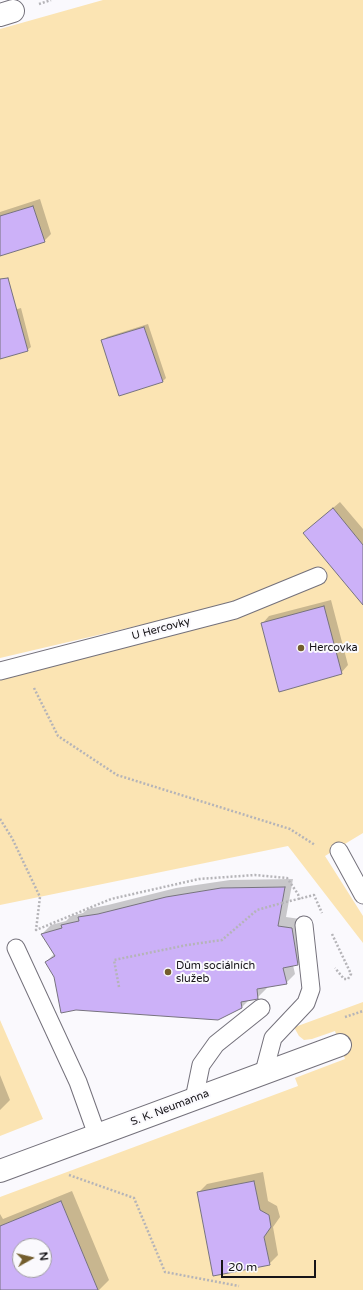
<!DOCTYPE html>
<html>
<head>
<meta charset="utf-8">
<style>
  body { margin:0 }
  #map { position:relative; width:363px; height:1290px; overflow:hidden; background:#faf9fd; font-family:"Varela Round",sans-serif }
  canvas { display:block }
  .north { position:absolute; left:12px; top:1238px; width:40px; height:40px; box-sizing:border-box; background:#faf9fd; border:1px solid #9f9da1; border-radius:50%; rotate:82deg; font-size:11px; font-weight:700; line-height:16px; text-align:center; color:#161418 }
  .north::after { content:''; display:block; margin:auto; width:14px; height:18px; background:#735d2d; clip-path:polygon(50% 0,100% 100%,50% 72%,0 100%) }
  .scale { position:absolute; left:221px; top:1260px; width:95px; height:18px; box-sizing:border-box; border:2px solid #161418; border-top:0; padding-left:5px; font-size:12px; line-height:14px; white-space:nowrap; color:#161418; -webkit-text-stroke:3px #faf9fd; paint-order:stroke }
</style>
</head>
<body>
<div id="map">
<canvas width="363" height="1290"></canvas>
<div class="north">N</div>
<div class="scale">20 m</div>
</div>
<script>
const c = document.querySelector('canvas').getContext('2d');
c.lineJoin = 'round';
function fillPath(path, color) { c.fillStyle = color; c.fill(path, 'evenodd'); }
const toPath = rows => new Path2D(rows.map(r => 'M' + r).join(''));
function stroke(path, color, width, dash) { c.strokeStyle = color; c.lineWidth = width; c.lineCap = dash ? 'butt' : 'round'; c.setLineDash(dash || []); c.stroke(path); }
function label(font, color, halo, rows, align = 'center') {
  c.font = font + ' "Varela Round",sans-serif'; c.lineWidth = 4; c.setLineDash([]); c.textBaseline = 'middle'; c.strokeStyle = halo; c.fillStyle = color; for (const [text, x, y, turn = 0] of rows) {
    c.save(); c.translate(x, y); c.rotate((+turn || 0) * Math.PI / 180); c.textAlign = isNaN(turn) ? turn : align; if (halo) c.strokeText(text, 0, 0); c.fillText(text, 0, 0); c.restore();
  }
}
const green = toPath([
  [103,0,363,0,363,545,333,509,303,533,358,599,363,595,363,833,325,856,363,916,363,943,288,846,0,905,0,674,225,622,222,606,0,658,0,359,28,351,17,312,0,316,0,256,44,242,33,206,0,216,0,29],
  [144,327,163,382,119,396,102,340],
  [261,623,341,674,279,692],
  [363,1002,363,1290,98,1290,61,1201,0,1226,0,1197,298,1086,295,1078,345,1059,335,1031,312,1039,304,1040,299,1036,295,1029,295,1027],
  [254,1181,260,1214,269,1215,271,1227,268,1231,263,1232,270,1265,213,1276,197,1192],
  [0,1020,43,1119,0,1136]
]);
const shadow = toPath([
  [40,199,51,234,44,241,0,255,0,212],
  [21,308,31,347,27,350,0,358,0,314],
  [148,324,166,378,162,382,103,341,107,337],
  [340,502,363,529,363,594,312,526],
  [331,600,348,665,341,673,262,624,269,616],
  [293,879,286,917,300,919,307,955,298,964,293,965,295,974,286,983,266,987,267,988,257,998,250,999,242,1007,54,976,46,962,55,953,42,934,51,925,66,921,71,916,83,913,88,909,108,905,176,888,230,880],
  [0,1075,10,1100,0,1110],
  [263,1172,268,1201,277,1206,280,1217,273,1227,278,1255,269,1264,198,1193,207,1184],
  [72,1191,109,1280,99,1290,0,1290,0,1214,3,1219],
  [20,1246,44,1246,44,1270,20,1270]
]);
const building = toPath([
  [33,206,45,242,0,256,0,216,33,206],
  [8,278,28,351,0,359,0,279,8,278],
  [144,327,163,382,119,396,101,340,144,327],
  [333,508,363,545,363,605,303,533,333,508],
  [324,606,342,674,279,692,261,623,324,606],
  [285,887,278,926,292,928,298,965,283,968,287,984,257,989,258,999,241,1002,242,1008,218,1020,76,1010,61,1013,54,977,45,962,55,956,41,934,62,928,61,925,79,921,78,917,98,914,166,897,221,888,285,887],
  [254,1181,260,1210,269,1215,271,1227,264,1237,270,1265,213,1276,197,1192,254,1181],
  [61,1201,98,1290,0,1290,0,1226,61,1201],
  [20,1246,44,1246,44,1270,20,1270,20,1246]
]);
const path = toPath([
  [39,4,51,0],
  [34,688,58,736,117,775,290,829,315,845],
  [0,819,12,838,40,897,36,930,111,899,199,879,255,875,287,878,298,894,300,901],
  [332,934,351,974,348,979,344,979,335,968],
  [119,987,114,960,187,945,222,940,257,910,282,903],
  [345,1017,363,1011],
  [69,1175,134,1198,165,1272,239,1286]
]);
const service = toPath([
  [0,671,235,610,318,576],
  [339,851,363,895],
  [16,948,78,1082,97,1135],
  [264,1072,273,1038,306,1003,311,989,304,925],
  [194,1099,201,1065,216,1044,261,1008]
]);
const minor = toPath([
  [0,15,13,11],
  [0,1171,340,1045]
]);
const pathBridge = toPath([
  [282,903,314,895,322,913]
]);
const markers = [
  [301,648,4,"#735d2d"],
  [168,972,4,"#735d2d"]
];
const streetNames = [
  ["U Hercovky",161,629,-15],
  ["S. K. Neumanna",170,1108,-21]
];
const poiNames = [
  ["Hercovka",309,648],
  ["Dům sociálních",176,966],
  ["služeb",176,979]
];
fillPath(green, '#fbe4b3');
fillPath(shadow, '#0003');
fillPath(building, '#ccb1f8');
stroke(building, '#77737e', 1);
stroke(service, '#74717b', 19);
stroke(minor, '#74717b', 24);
stroke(path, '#b5b4b8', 2.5, [2, 2]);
stroke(service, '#fff', 17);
stroke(minor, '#fff', 22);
stroke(pathBridge, '#b5b4b8', 2.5, [2, 2]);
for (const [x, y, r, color] of markers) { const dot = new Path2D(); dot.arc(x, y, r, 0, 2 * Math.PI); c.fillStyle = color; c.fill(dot); stroke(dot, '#faf9fd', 1.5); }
label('11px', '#161418', '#faf9fd', streetNames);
label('11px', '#161418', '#faf9fd', poiNames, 'left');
</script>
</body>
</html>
